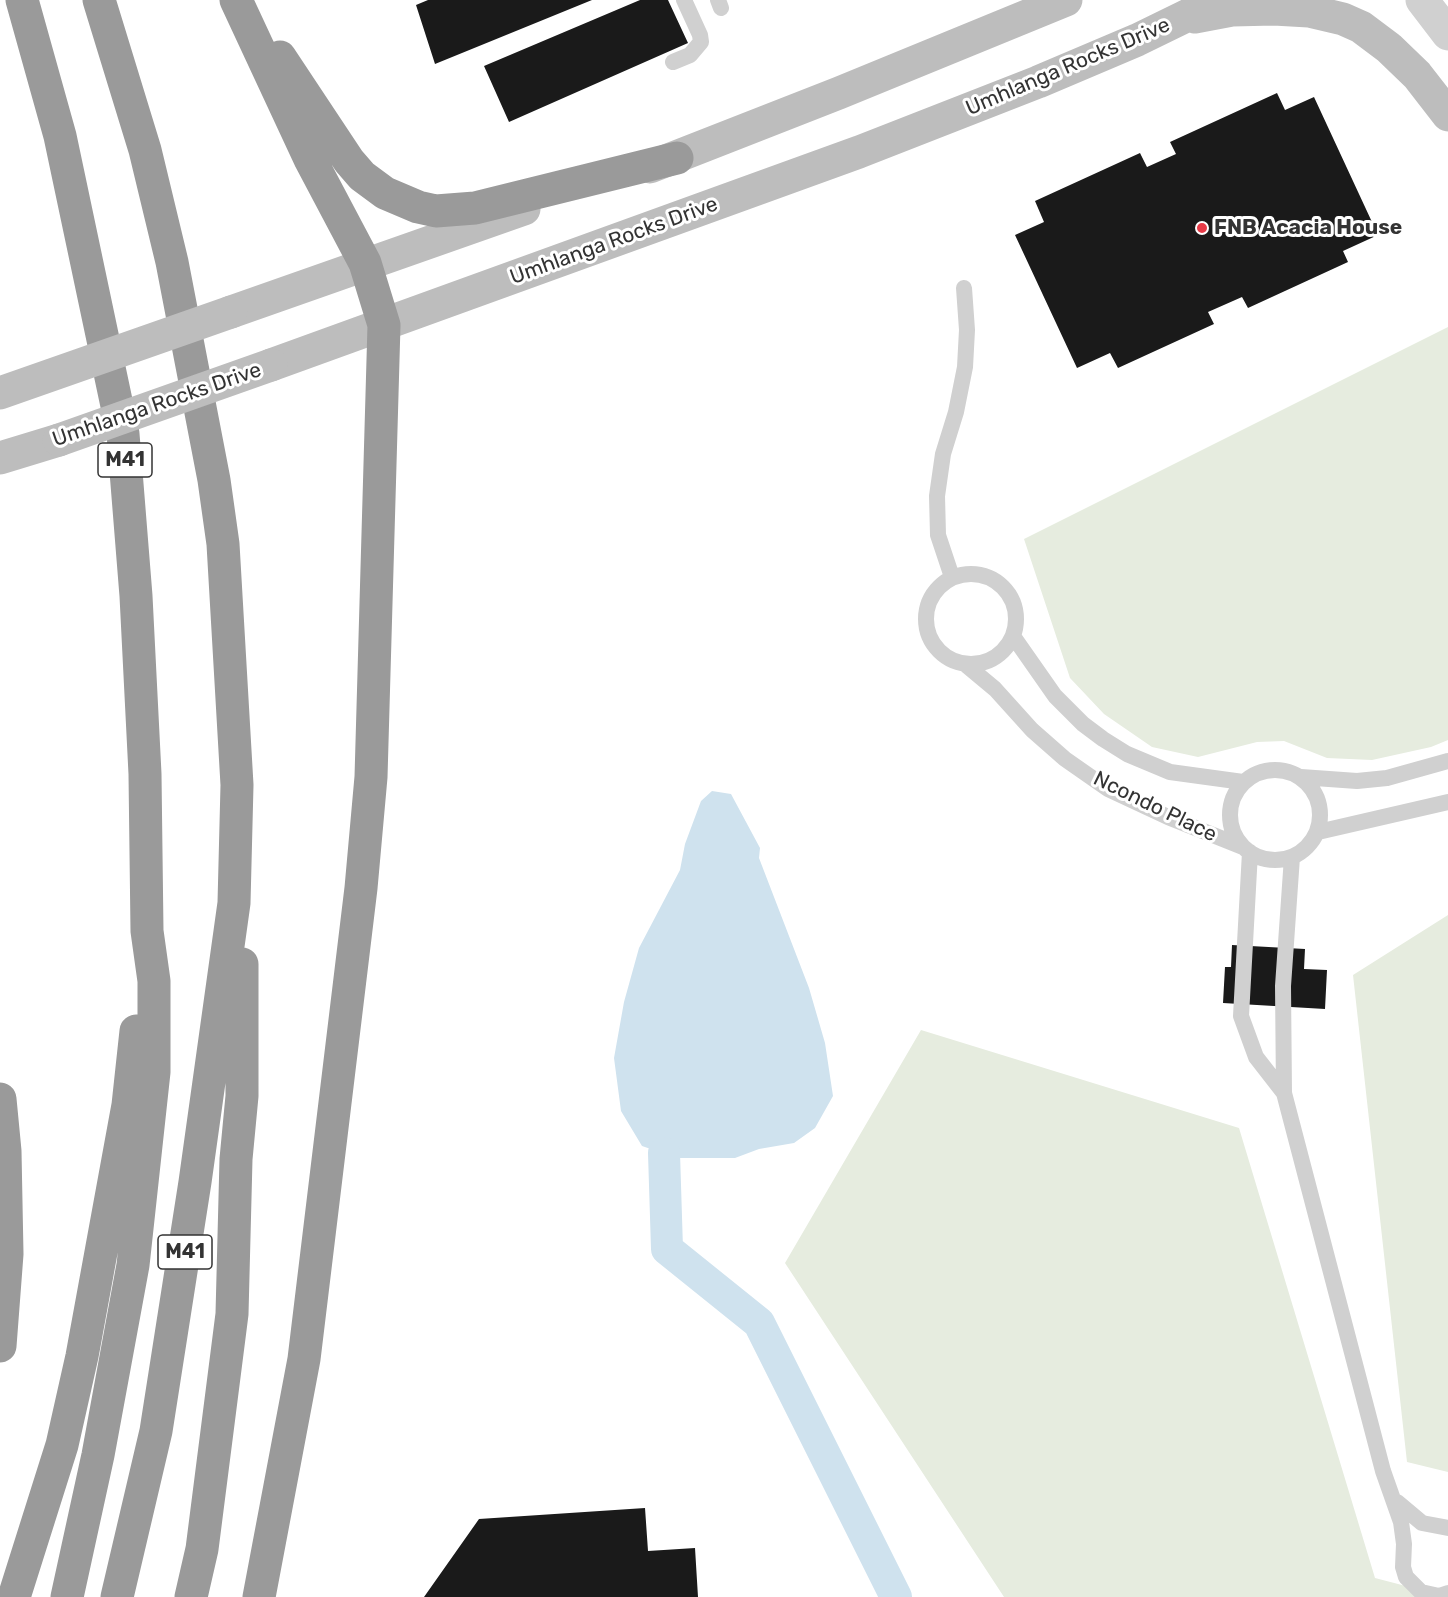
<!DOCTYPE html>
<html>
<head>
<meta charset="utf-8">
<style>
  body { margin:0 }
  canvas { display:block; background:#fff }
</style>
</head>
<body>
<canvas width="1448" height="1597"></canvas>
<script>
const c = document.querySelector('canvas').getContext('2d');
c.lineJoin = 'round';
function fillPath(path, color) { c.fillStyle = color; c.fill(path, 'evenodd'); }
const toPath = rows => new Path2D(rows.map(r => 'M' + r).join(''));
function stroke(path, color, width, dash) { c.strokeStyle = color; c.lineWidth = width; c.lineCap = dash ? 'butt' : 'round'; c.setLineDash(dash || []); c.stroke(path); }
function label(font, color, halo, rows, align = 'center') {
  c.font = font + ' Rubik,sans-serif'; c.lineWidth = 6; c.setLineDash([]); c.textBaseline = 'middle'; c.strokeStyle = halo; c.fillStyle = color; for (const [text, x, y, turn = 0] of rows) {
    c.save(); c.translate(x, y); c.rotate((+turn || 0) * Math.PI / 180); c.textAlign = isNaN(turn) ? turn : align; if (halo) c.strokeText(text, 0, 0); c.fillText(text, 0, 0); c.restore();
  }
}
const green = toPath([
  [1448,327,1448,740,1431,747,1372,760,1327,758,1284,741,1257,742,1198,757,1152,747,1104,714,1070,678,1024,539],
  [1448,915,1448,1472,1407,1462,1353,975],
  [921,1030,1239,1128,1375,1578,1448,1597,1004,1597,785,1263]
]);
const water = toPath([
  [712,791,731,794,760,848,759,858,809,988,825,1043,833,1096,815,1128,794,1143,759,1149,735,1158,677,1158,642,1146,621,1111,614,1058,624,1002,639,948,680,870,685,844,701,801]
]);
const canal = toPath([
  [664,1153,667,1249,759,1323,896,1597]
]);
const building = toPath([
  [428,0,592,0,435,64,416,5],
  [640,0,668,0,688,43,509,122,484,66],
  [1277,93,1285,110,1314,97,1378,235,1343,251,1348,262,1248,308,1242,297,1208,312,1214,324,1118,368,1110,353,1077,368,1015,235,1044,222,1035,201,1140,153,1147,167,1176,154,1170,142],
  [1232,945,1305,949,1304,969,1327,970,1325,1009,1223,1003,1225,967,1231,967],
  [645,1508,648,1551,695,1548,698,1597,424,1597,479,1519]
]);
const lane = toPath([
  [718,0,721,8],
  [673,62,690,55,701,42,700,35,684,0],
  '926 619a45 45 0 1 1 90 0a45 45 0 1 1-90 0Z',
  [952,577,938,535,937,496,943,454,956,412,965,367,967,330,964,288],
  [1013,636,1055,696,1083,724,1103,739,1127,754,1170,772,1243,782],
  [965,664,995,689,1032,730,1065,759,1108,789,1168,817,1243,847],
  '1230 815a45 45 0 1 1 90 0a45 45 0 1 1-90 0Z',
  [1301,777,1357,781,1387,778,1448,761],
  [1318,832,1448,802],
  [1250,852,1241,1016,1256,1057,1284,1093],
  [1292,857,1283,986,1284,1093,1383,1471,1401,1522,1404,1544,1403,1567,1406,1577,1421,1592,1439,1596,1448,1593],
  [1397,1502,1422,1523,1448,1528]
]);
const street = toPath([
  [1422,0,1448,34]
]);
const secondary = toPath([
  [1195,17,1232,10,1274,9,1309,11,1343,19,1361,27,1389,48,1417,75,1448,115],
  [650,167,839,93,1066,0],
  [231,312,524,209],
  [271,365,859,152,1038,82,1137,40,1219,0],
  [0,458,59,440]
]);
const highway = toPath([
  [22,0,60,136,123,434,136,596,145,774,147,931,154,981,154,1072,133,1265,98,1455,67,1597],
  [99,0,145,150,172,262,214,480,223,544,237,785,234,903,195,1182,156,1431,117,1597],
  [236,0,310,159,365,263,384,325,371,777,361,888,304,1359,259,1597],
  [280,57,349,161,362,176,385,193,418,207,436,211,475,208,677,158],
  [0,1099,5,1151,7,1254,0,1346],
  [14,1597,62,1445,82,1356,128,1105,136,1031],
  [191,1597,202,1549,232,1314,236,1159,242,1096,242,964]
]);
const secondaryBridge = toPath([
  [0,393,231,312],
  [59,440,271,365]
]);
const markers = [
  [1202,228,6,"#e63946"]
];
const shields = [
  [125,460,54],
  [185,1252,54]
];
const shieldNames = [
  ["M41",125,460],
  ["M41",185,1252]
];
const streetNames = [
  ["Umhlanga Rocks Drive",1068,67,-23],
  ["Umhlanga Rocks Drive",614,241,-20],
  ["Umhlanga Rocks Drive",157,405,-19],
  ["Ncondo Place",1155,807,26]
];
const poiNames = [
  ["FNB Acacia House",1214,228]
];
fillPath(green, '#e6ecdf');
fillPath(water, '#cfe2ee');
stroke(canal, '#cfe2ee', 32);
fillPath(building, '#1a1a1a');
stroke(lane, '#d0d0d0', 16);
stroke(street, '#d0d0d0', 33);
stroke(secondary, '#bdbdbd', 33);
stroke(highway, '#9a9a9a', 33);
stroke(secondaryBridge, '#bdbdbd', 33);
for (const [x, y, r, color] of markers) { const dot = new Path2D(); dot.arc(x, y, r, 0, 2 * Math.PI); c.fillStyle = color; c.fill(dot); stroke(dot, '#fff', 2); }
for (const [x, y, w] of shields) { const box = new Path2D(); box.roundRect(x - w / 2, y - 17, w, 34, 4.5); c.fillStyle = '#fff'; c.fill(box); stroke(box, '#333', 1.5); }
label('bold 20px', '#333', null, shieldNames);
label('21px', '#333', '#fff', streetNames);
label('bold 21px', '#333', '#fff', poiNames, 'left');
</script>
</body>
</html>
